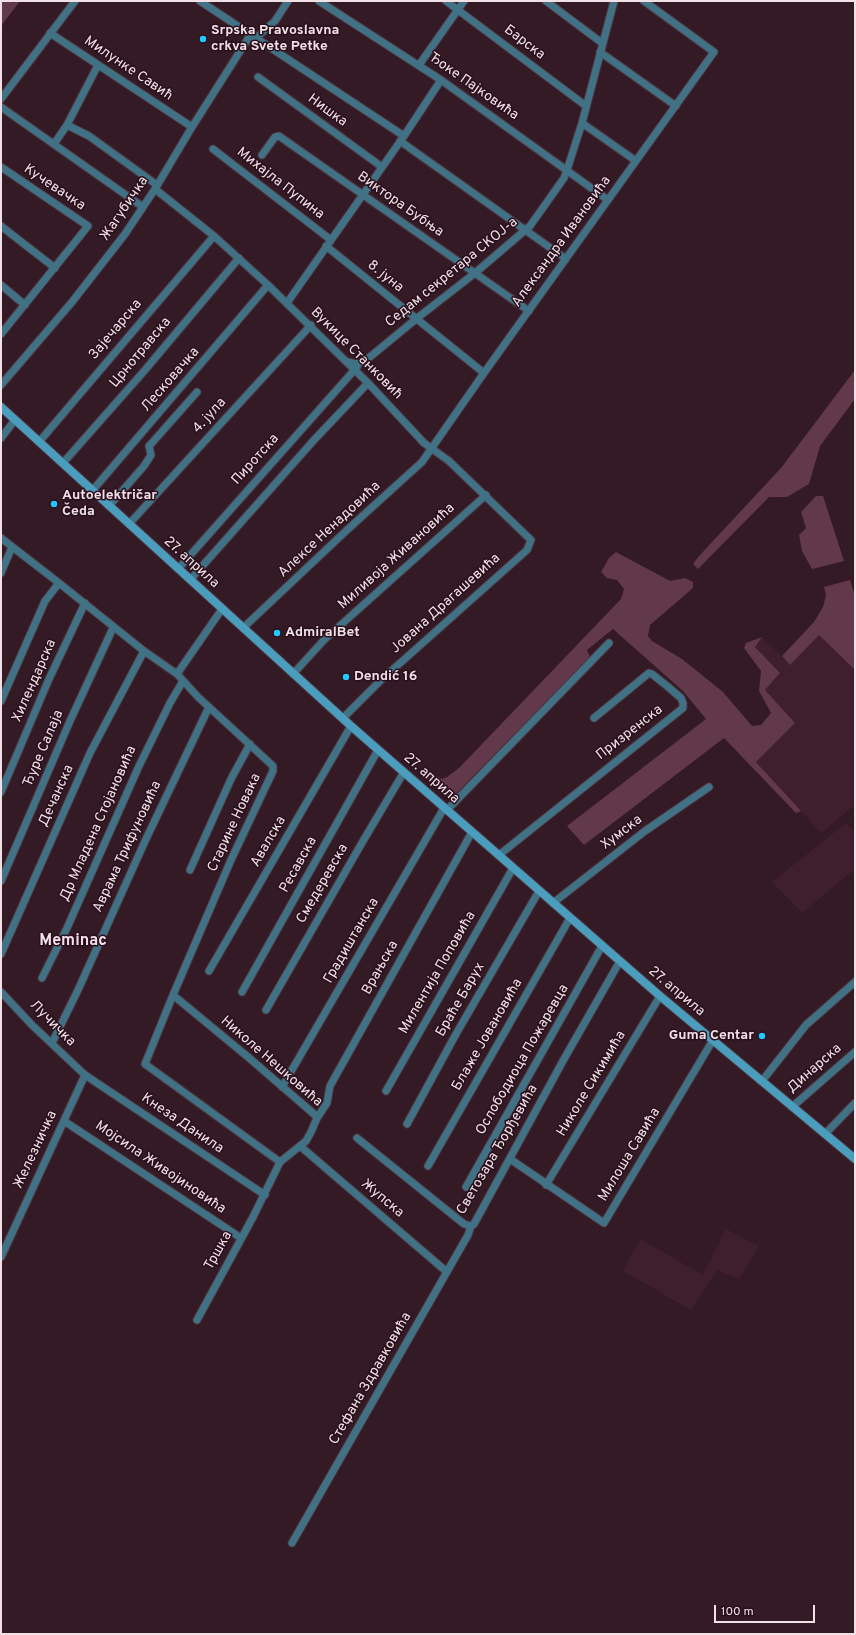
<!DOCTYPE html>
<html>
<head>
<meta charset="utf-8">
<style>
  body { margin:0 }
  #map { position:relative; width:856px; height:1635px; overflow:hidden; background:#331a25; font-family:Overpass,sans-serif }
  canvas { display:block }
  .frame { position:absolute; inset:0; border:2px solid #f2e0e7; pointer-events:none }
  .scale { position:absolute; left:714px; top:1605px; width:101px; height:18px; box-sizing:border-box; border:2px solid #f2e0e7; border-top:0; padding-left:5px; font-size:12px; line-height:14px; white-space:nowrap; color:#f2e0e7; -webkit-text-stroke:3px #29101c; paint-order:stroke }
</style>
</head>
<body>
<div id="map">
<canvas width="856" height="1635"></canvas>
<div class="frame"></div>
<div class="scale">100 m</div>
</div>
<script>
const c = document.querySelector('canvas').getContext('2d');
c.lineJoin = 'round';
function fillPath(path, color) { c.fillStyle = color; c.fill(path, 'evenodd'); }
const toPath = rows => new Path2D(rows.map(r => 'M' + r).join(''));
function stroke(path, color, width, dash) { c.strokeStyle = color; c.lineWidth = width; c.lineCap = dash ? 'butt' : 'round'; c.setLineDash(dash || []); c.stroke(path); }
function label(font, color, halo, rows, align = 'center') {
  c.font = font + ' Overpass,sans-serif'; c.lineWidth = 3; c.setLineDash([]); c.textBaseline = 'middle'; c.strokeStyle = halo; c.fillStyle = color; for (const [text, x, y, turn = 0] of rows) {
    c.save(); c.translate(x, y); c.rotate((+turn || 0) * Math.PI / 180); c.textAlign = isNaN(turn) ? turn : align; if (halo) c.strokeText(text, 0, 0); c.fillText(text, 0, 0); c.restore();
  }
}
const built = toPath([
  [819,635,855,670,855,805,821,833,756,762,795,723,765,690,780,673,755,647,762,637,790,664],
  [846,823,855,832,855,869,802,913,772,882],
  [726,1229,759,1246,739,1279,717,1270,691,1310,623,1271,640,1239,703,1275]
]);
const green = toPath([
  [1,1,20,1,1,26],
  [855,370,855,399,820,446,809,484,787,497,769,497,698,569,693,564,699,556,781,468],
  [816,496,823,496,844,561,812,569,802,551,799,535,806,528,801,512],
  [616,552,670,581,685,578,693,582,693,588,650,625,648,636,652,641,682,659,723,692,752,726,761,725,771,713,759,691,761,671,744,648,746,643,762,637,755,647,780,673,765,690,795,723,756,762,801,811,796,813,724,738,584,845,567,826,706,719,683,691,613,629,587,650,590,657,450,800,424,776,427,771,442,779,447,777,459,768,621,599,624,589,617,580,607,578,601,572,609,558],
  [850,580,855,596,855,670,819,635,790,665,782,656,814,622,823,607,826,595,824,587]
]);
const street = toPath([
  [200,1,404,136],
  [319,1,441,80,608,200],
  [446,1,586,106],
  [546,1,602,43],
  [50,33,192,127],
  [256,38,275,21,288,1],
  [600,52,676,106],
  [419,65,464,1],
  [258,77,382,167],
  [1,99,75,1],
  [1,107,143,207],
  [582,123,636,161],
  [67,125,89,136,157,185],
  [400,141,566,259],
  [54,144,67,125,98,65],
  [213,149,331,240],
  [262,155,275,137,279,136,529,311],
  [1,167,88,226,1,334],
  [155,189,214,236,268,285,368,383,424,443,449,461,531,540,527,550,380,681,343,718],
  [1,226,55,268],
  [326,246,484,373],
  [1,285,25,305],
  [287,303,404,136,441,80],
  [348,362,357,364,365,361,416,319,475,273,530,226,564,178,567,170,582,123,614,1],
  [1,385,72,302,125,234,155,189,192,127,251,34],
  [1,438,15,420],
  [39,442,214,236],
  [63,463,145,370,239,258],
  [92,491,268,285],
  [109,506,144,466,151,455,149,446,151,444,197,392],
  [129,524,311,325],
  [1,538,59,583,144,651,177,674,198,697,273,766,273,771,231,860,173,995,145,1064,280,1162],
  [178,569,357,367],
  [1,573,12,547],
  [190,580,314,440,368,383],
  [243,628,347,530,422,462,484,373,714,52,644,1],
  [177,674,222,609],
  [293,674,324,640,486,495],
  [1,701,45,601,59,583],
  [1,792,49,679,85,603],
  [447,810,609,643],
  [499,855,683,708,683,703,681,698,667,686,652,674,649,673,594,718],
  [190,870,231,779,250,744],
  [1,881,70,721,113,628],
  [553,903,645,831,709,787],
  [1,954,90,753,144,651],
  [209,971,351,726],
  [42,978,67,928,139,766,170,703,183,681],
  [1,992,32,1025,85,1075,265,1195],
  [242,992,378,750],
  [173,995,248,1057,314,1114,317,1118,311,1132,306,1141,280,1162,253,1217,197,1320],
  [266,1010,363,841,404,772],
  [52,1043,78,990,146,839,209,707],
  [762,1081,806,1025,855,982],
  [282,1087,444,808],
  [386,1091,513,868],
  [792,1107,855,1052],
  [317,1118,327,1103,330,1086,472,832],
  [64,1121,241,1238],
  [407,1124,456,1034,539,891],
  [825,1134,855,1103],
  [357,1138,464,1224,471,1226,474,1224,564,1059,620,961],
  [300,1146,447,1272],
  [510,1159,604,1223,713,1040],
  [428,1166,570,918],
  [546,1185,660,996],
  [466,1187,602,946],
  [1,1257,85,1075],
  [292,1543,468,1235,471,1226]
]);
const secondary = toPath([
  [1,407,351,726,660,996,855,1159]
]);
const markers = [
  [203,39,4,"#23c9fe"],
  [54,504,4,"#23c9fe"],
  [277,633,4,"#23c9fe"],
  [346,677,4,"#23c9fe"],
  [762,1036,4,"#23c9fe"]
];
const poiNames = [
  ["Srpska Pravoslavna",211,31],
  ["crkva Svete Petke",211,47],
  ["Autoelektričar",62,496],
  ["Čeda",62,512],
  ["AdmiralBet",285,633],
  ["Dendić 16",354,677],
  ["Guma Centar",754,1036,"right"]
];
const streetNames = [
  ["Барска",524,43,37],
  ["Милунке Савић",128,69,34],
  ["Ђоке Пајковића",473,87,35],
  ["Нишка",327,111,36],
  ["Михајла Пупина",280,184,38],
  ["Кучевачка",54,188,34],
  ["Виктора Бубња",400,205,35],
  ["Жагубичка",125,209,-56],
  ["Александра Ивановића",562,242,-54],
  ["Седам секретара СКОЈ-а",452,273,-39],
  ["8. јуна",385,277,39],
  ["Зајечарска",116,330,-50],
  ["Црнотравска",141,353,-50],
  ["Вукице Станковић",356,354,45],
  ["Лесковачка",171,380,-49],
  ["4. јула",210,416,-48],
  ["Пиротска",256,460,-48],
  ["Алексе Ненадовића",330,530,-43],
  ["Миливоја Живановића",397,557,-42],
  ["27. априла",191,563,42],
  ["Јована Драгашевића",446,604,-42],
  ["Хилендарска",35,681,-66],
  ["Призренска",630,733,-38],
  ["Ђуре Салаја",44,749,-67],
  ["27. априла",431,779,41],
  ["Дечанска",57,796,-66],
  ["Старине Новака",235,823,-65],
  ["Др Младена Стојановића",99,824,-66],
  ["Хумска",622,833,-37],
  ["Авалска",269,842,-60],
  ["Аврама Трифуновића",128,847,-65],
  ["Ресавска",299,865,-61],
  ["Смедеревска",323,884,-60],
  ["Градиштанска",352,941,-60],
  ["Врањска",381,968,-61],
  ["Милентија Поповића",438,973,-60],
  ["27. априла",676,992,40],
  ["Браће Барух",461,1000,-60],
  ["Лучичка",52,1024,45],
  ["Блаже Јовановића",488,1035,-60],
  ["Ослободиоца Пожаревца",523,1060,-60],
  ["Николе Нешковића",271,1062,41],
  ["Динарска",815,1069,-41],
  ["Николе Сикимића",592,1084,-59],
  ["Кнеза Данила",182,1124,34],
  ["Железничка",36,1150,-65],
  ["Светозара Ђорђевића",498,1150,-60],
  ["Милоша Савића",630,1155,-59],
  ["Мојсила Живојиновића",160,1168,34],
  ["Жупска",382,1199,40],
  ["Тршка",219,1251,-61],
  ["Стефана Здравковића",371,1379,-60]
];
const quarterNames = [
  ["Meminac",73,942]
];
fillPath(built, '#3f1f2e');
fillPath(green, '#62384b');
stroke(street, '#4e3640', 9);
stroke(secondary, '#4e3640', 10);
stroke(street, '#407185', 7);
stroke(secondary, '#4b9dbd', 8);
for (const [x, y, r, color] of markers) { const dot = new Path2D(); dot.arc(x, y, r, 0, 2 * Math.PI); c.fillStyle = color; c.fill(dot); stroke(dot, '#29101c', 1.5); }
label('bold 14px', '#f2e0e7', '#29101c', poiNames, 'left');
label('14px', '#f2e0e7', '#29101c', streetNames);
label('bold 16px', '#f2e0e7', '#29101c', quarterNames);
</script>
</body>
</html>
